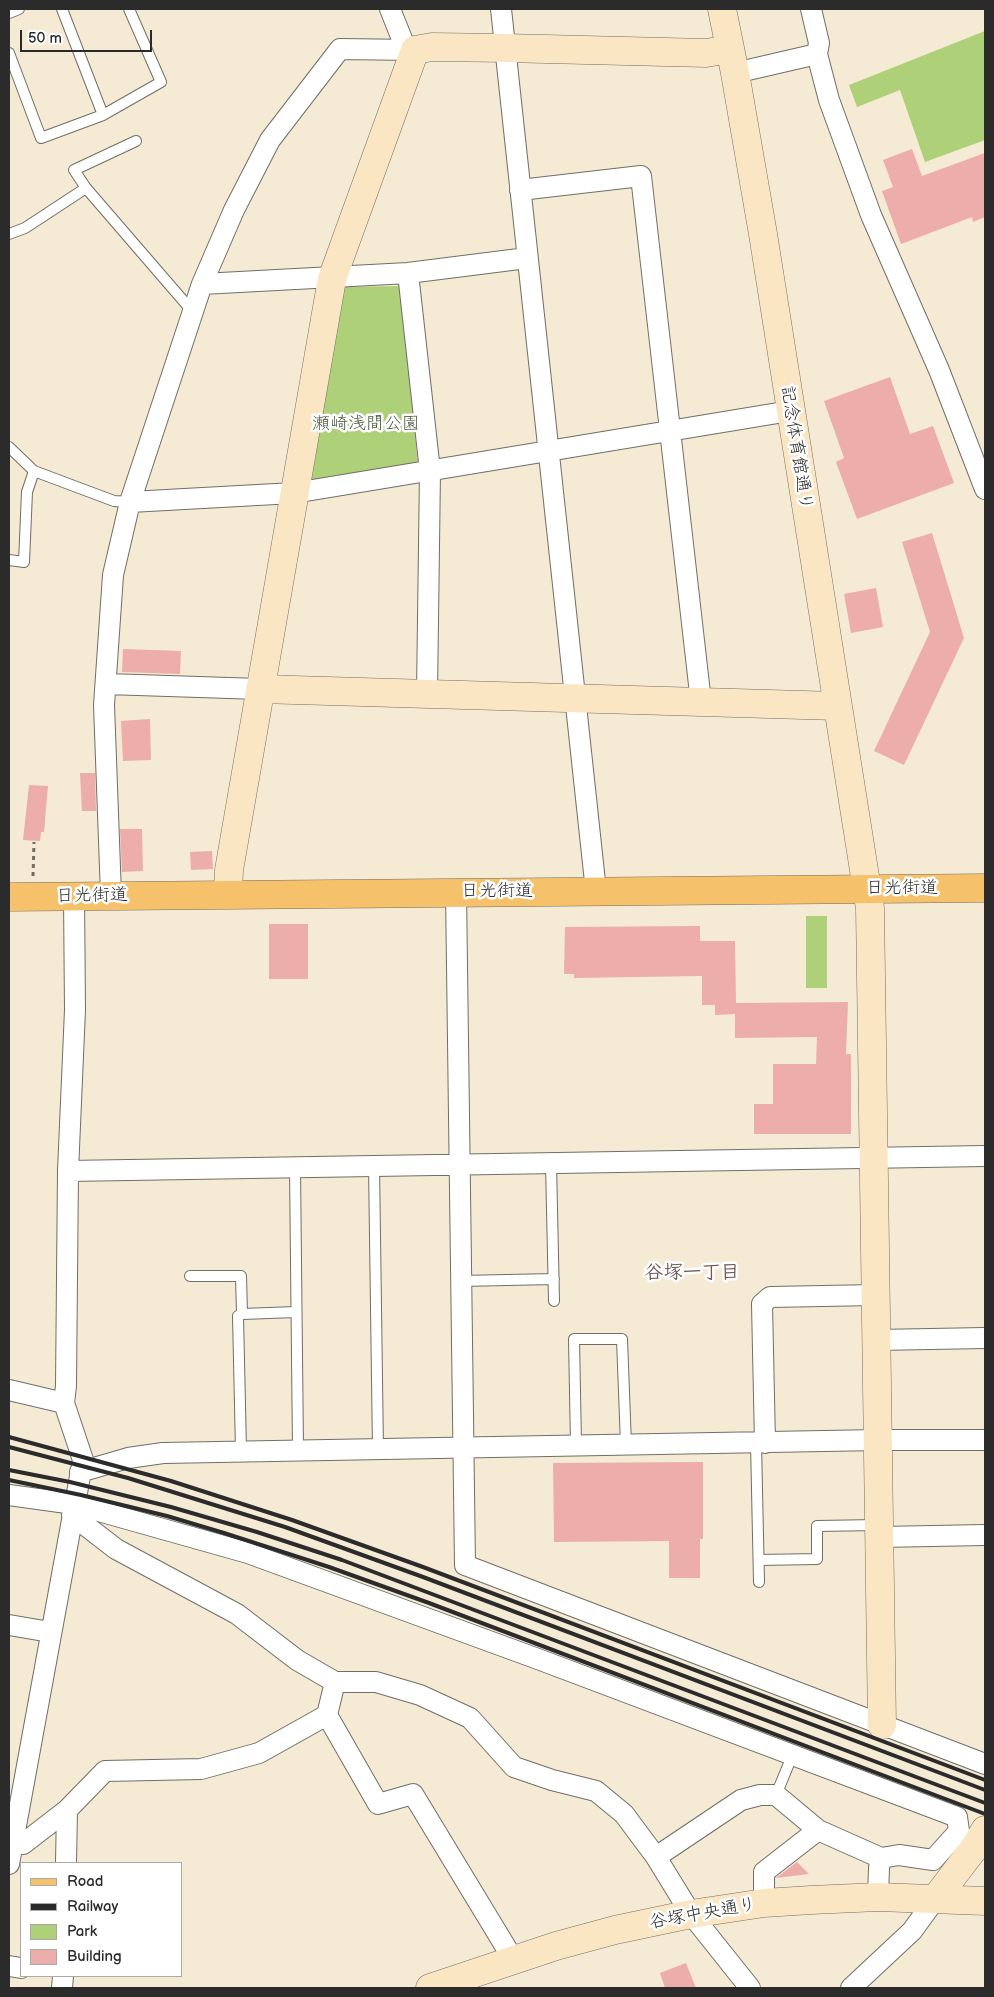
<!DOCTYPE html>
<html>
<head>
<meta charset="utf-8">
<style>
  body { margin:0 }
  #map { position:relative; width:994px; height:1997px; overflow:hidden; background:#f5ead4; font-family:"Balsamiq Sans",sans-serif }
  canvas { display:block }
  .frame { position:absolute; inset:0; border:10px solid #2b2b2b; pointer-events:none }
  .legend { position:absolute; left:20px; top:1862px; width:162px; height:115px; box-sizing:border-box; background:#fff; border:1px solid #aaa; margin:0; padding:6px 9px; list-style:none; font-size:15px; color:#2b2b2b }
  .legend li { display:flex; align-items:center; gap:10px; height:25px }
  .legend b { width:25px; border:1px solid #aaa }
  .scale { position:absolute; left:20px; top:30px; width:132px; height:22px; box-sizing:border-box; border:2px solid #2b2b2b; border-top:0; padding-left:6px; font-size:15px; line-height:18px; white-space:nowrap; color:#2b2b2b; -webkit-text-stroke:4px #fff; paint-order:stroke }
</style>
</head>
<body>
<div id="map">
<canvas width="994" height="1997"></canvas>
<div class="frame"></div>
<ul class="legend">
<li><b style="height:6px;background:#f6c16b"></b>Road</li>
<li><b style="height:6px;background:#2b2b2b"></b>Railway</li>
<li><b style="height:14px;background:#aed078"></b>Park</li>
<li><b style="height:14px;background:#ecadab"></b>Building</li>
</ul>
<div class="scale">50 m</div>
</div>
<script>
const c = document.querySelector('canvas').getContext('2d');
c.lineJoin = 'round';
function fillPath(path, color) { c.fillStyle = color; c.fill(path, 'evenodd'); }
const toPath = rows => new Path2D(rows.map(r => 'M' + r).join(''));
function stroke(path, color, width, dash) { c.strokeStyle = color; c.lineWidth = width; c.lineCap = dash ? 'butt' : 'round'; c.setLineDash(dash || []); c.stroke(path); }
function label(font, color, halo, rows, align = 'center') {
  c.font = font + ' "Balsamiq Sans","Klee One",sans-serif'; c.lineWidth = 5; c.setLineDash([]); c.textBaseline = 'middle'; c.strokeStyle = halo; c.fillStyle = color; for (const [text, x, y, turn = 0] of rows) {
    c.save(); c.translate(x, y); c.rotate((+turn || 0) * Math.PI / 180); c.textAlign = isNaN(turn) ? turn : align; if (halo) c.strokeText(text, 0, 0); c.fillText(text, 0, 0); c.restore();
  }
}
const green = toPath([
  [985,31,985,140,925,162,900,90,857,107,849,85],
  [401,286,418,465,309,483,339,287],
  [806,916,827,916,827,988,806,988]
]);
const building = toPath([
  [912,149,922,176,985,153,985,217,973,222,972,217,901,244,882,191,893,187,883,160],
  [890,377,910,434,933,426,954,483,857,519,836,462,844,458,824,401],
  [932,533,964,638,904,765,874,751,930,632,902,542],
  [876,588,883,627,851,633,844,594],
  [123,649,181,651,180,674,122,672],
  [150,719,151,760,123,761,121,721],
  [80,773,95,773,96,811,82,811],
  [29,785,48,786,44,832,41,832,40,841,23,840],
  [120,829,142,829,143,871,122,872],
  [212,851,213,869,191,870,190,852],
  [269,924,308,924,308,979,269,979],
  [700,926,700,941,735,941,736,1003,848,1002,846,1054,851,1054,851,1134,754,1134,754,1104,773,1104,773,1064,816,1064,817,1037,735,1038,735,1014,715,1015,715,1005,702,1005,702,976,574,978,574,974,564,974,565,927],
  [703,1462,703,1539,700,1539,700,1578,669,1578,669,1541,554,1542,553,1463],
  [797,1862,809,1874,776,1878],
  [686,1963,696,1988,665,1988,660,1973]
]);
const path = toPath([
  [33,876,34,842]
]);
const lane = toPath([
  [62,9,103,115,161,82,129,9],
  [9,13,19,9],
  [9,53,41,138,103,115],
  [86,188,74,170,136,141],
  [9,234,25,228,86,188,193,312],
  [9,447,34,471,114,501,130,502],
  [9,560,24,562,27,492,34,471],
  [551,1163,554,1301],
  [374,1166,378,1449],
  [295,1168,298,1449],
  [190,1276,241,1276,242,1314,238,1316,241,1450],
  [461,1281,554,1279],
  [242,1314,296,1312],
  [756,1443,759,1582],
  [576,1445,574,1339,622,1339,626,1445],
  [759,1560,817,1559,817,1526,878,1525],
  [776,1795,790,1761]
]);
const street = toPath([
  [390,9,406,49],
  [501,9,596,891],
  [817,54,829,100,871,215,939,370,985,489],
  [735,73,817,54,819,43,811,9],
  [520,190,641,176,701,702],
  [408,273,430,471,427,694],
  [202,284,408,273,527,258],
  [130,502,294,493,790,411],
  [107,684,260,689],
  [456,891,465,1565,985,1764],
  [111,895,104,705,113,575,130,502,202,284,234,210,270,140,340,49,415,50],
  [68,1171,985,1156],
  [877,1340,985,1338],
  [9,1390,64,1403],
  [765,1443,762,1304,770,1297,876,1295],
  [80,1472,128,1458,163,1453,879,1440,985,1440],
  [9,1495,74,1504,248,1553,538,1659,957,1817,959,1831,933,1860,899,1855,881,1858,879,1868,878,1897],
  [72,1515,116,1549,237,1614,297,1660,335,1682,376,1682,420,1695,470,1718,514,1767,552,1780,596,1791,624,1814,656,1857,691,1914,750,1988],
  [880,1537,985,1535],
  [9,1625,50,1632],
  [327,1715,378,1804,413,1794,513,1959],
  [13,1843,23,1844,67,1810,105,1771,201,1769,259,1753,327,1715,335,1682],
  [656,1857,741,1800,760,1795,776,1795,818,1830,881,1858],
  [66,1863,67,1810],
  [9,1864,83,1460,64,1403,66,1386,68,1171,75,1010,74,896],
  [764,1903,764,1872,818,1830],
  [9,1966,21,1968],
  [62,1988,63,1976],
  [851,1988,912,1931,936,1898]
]);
const secondary = toPath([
  [722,9,735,73,763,234,870,908,882,1725],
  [260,689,837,706],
  [228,894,229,870,332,279,415,50,432,47,505,48,706,53,730,49],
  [936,1898,975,1847,985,1830],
  [430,1988,556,1946,615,1930,691,1914,764,1903,811,1900,878,1897,985,1901]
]);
const primary = toPath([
  [9,897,985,888]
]);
const rail = toPath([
  [9,1437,171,1481,292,1520,423,1567,985,1780],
  [9,1447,128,1478,285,1527,423,1577,985,1790],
  [9,1470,70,1482,171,1507,257,1532,342,1560,985,1803],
  [9,1480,81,1495,167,1516,224,1533,329,1567,429,1603,985,1814]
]);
const parkNames = [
  ["瀬崎浅間公園",366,424]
];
const streetNames = [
  ["記念体育館通り",796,448,81],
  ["日光街道",902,888],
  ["日光街道",497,891],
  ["日光街道",92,896,-1],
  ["谷塚中央通り",703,1914,-10]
];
const neighbourhoodNames = [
  ["谷塚一丁目",692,1273]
];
fillPath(green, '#aed078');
fillPath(building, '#ecadab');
stroke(lane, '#726e66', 12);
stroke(street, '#726e66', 22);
stroke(secondary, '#726e66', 29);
stroke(primary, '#726e66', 29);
stroke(path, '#726e66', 3, [4, 4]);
stroke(lane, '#fff', 10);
stroke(street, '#fff', 20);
stroke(secondary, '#fbe6c4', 28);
stroke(primary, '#f6c16b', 28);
stroke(rail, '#2b2b2b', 4);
label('18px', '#525d42', '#fff', parkNames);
label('18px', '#2b2b2b', '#fff', streetNames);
label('bold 19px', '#6f5858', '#fff', neighbourhoodNames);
</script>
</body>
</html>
